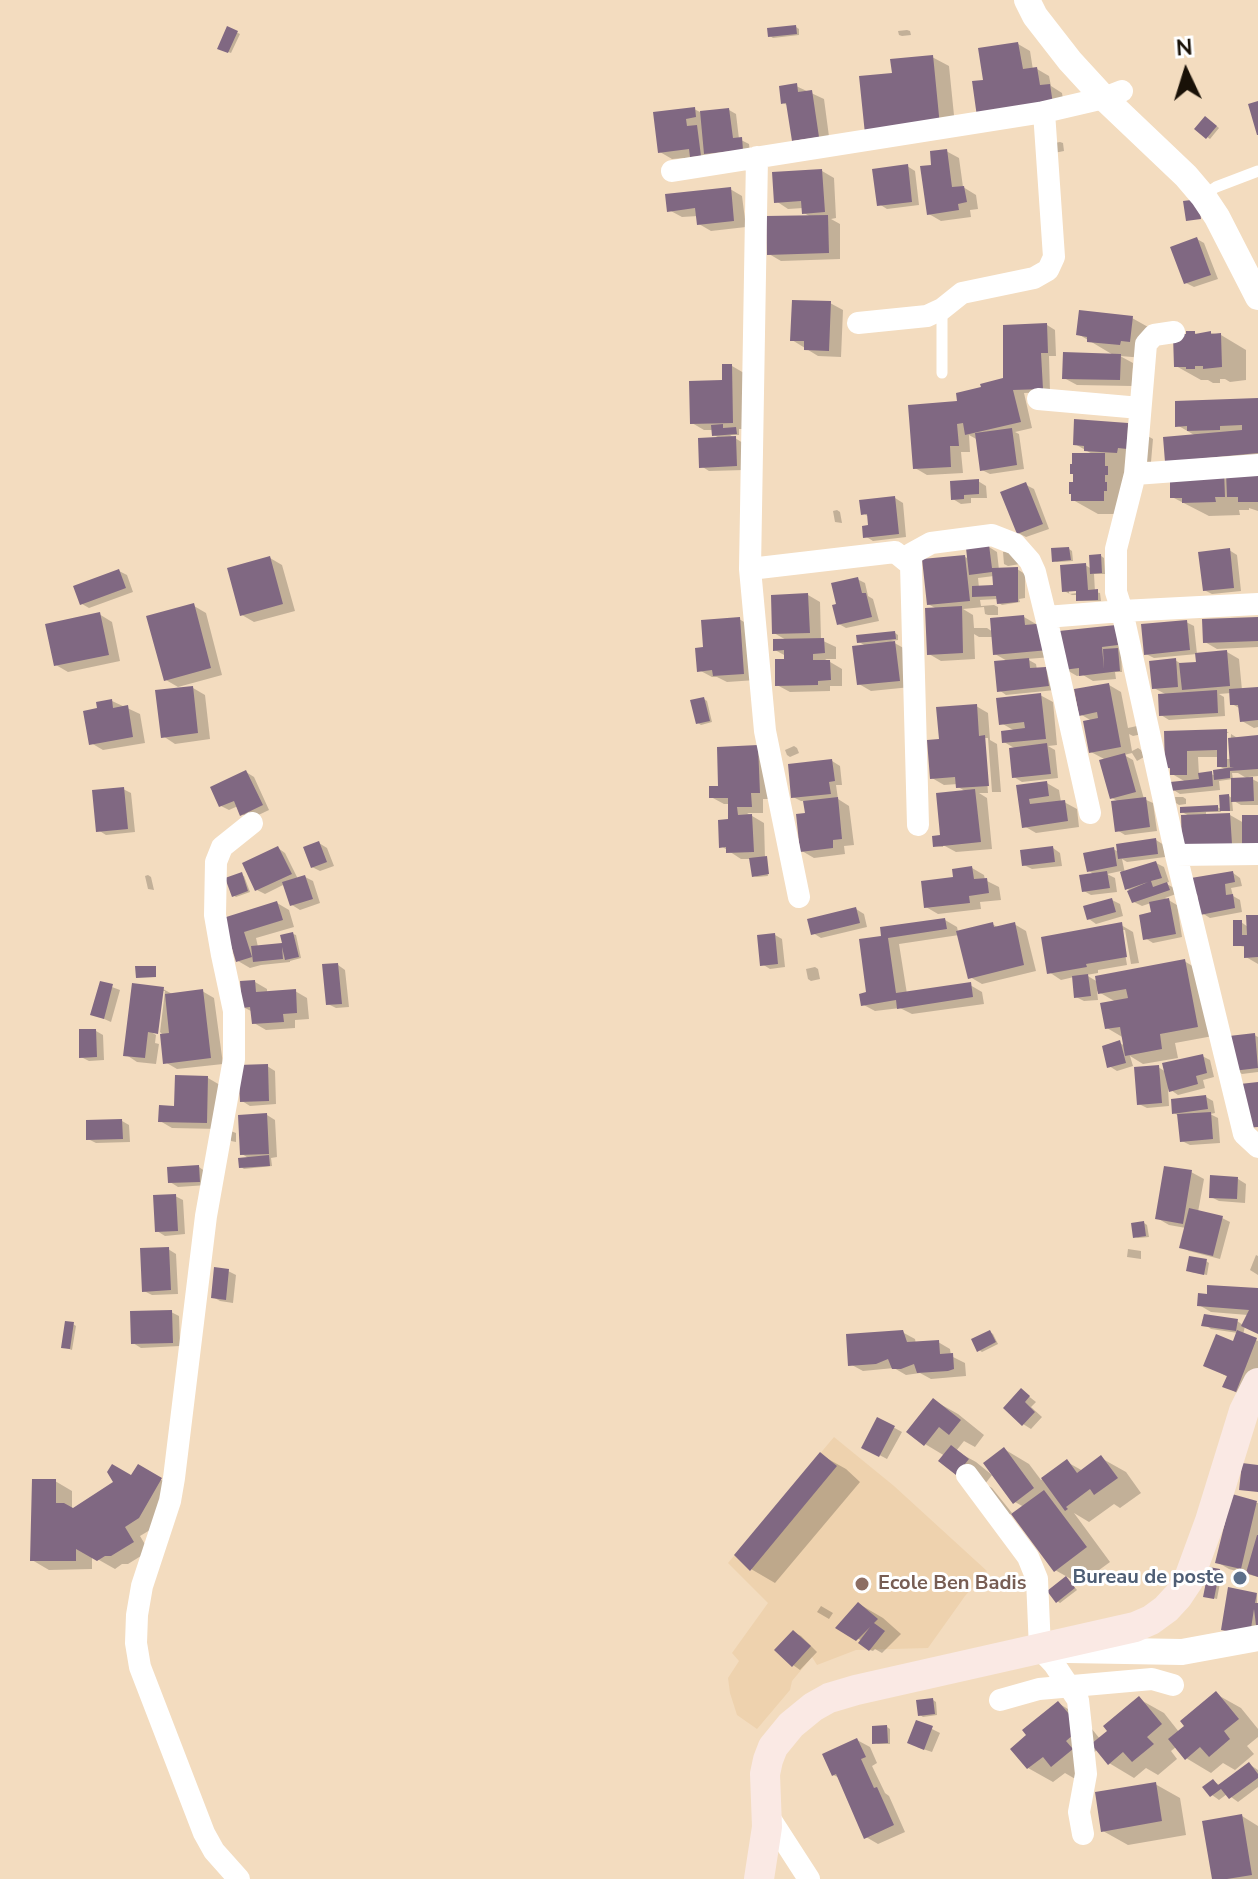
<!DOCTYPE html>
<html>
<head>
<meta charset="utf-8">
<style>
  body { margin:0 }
  #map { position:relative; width:1258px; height:1879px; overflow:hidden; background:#f3dcbf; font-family:"Nunito Sans",sans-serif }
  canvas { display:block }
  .north { position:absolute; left:1146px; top:32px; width:80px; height:80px; -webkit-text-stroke:6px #fff; paint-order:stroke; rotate:356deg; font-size:22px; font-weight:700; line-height:32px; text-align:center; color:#191107 }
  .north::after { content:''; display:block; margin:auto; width:28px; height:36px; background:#191107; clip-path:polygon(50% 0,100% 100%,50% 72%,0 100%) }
</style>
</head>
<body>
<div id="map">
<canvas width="1258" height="1879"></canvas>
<div class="north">N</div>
</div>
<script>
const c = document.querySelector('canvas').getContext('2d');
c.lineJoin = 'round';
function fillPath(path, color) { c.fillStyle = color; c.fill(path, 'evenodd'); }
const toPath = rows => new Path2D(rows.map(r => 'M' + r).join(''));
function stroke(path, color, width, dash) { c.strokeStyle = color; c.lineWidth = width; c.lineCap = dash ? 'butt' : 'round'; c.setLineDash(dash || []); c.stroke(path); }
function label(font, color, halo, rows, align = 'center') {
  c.font = font + ' "Nunito Sans",sans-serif'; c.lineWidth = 6; c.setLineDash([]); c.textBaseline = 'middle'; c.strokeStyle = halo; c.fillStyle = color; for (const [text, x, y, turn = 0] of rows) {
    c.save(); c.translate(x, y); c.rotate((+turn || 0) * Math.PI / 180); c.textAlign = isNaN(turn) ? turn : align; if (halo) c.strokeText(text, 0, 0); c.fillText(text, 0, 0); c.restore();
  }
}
const built = toPath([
  [834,1437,894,1486,987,1571,965,1596,928,1648,856,1650,817,1665,812,1657,792,1681,790,1690,757,1729,737,1715,730,1693,728,1678,739,1661,732,1653,768,1603,728,1563]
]);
const shadow = toPath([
  [796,27,799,29,799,35,773,38,770,36],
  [228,28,240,34,231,53,219,48],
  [907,30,910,31,911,35,902,36,899,35,898,31],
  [1018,44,1030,51,1033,70,1037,69,1049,76,1051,86,1062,93,1065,111,985,81],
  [932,57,949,66,956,135,894,75],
  [796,86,824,99,830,144,806,147,789,106,783,103],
  [694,109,702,113,729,110,736,114,739,139,749,144,750,153,672,159,660,152,655,114],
  [1209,120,1219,128,1210,139,1207,137],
  [1060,142,1063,143,1064,151,1054,153,1049,144],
  [946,151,959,158,963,187,976,195,978,209,970,210,971,217,941,221,929,214,934,167],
  [907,166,915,171,919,205,887,209,879,204],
  [822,171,834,178,836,218,831,219,840,224,840,259,781,261,769,254,811,217,804,213,803,208,788,209,776,201],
  [730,189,742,196,746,227,711,231,699,224,698,216,682,217,669,210],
  [1197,239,1204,243,1218,279,1194,287,1186,283],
  [830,303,843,310,841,357,818,356,792,340],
  [1132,318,1157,332,1144,358,1120,356,1133,363,1132,386,1077,385,1064,378,1115,356,1078,334],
  [1047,325,1055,330,1056,356,1049,356,1050,392,1024,393,1032,428,1015,432,1019,434,1024,469,990,474,982,470,978,440,969,435,970,452,961,452,963,473,927,475,915,468,960,403,1005,380],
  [1194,333,1199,335,1211,333,1221,335,1246,350,1246,380,1230,382,1225,379,1220,379,1220,383,1213,383,1208,380,1201,380,1176,366],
  [732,366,744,373,745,429,739,429,739,435,730,435,743,443,744,470,709,471,701,466,721,439,714,435,713,430,704,430,692,423,724,382],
  [1258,401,1258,461,1179,467,1196,436,1177,425],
  [1128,425,1153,439,1151,462,1142,461,1129,514,1098,514,1073,500,1075,484,1094,455,1075,444],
  [1258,473,1258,511,1249,508,1249,510,1239,510,1240,515,1209,516,1172,497,1172,474],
  [978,481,986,486,987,498,971,498,971,503,961,504,953,499],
  [1026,485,1034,489,1049,529,1026,537,1018,533],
  [895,498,903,503,906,537,873,541,865,536,871,527,869,517,863,513],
  [837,510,840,512,842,523,835,522,833,511],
  [989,547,997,552,999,570,1017,569,1025,574,1025,598,1019,599,1020,602,1002,605,999,603,998,599,980,600,981,606,994,605,998,607,998,615,988,615,985,614,984,607,963,609,973,615,974,628,987,628,993,632,1024,617,1036,624,1060,632,1115,627,1121,652,1122,672,1115,672,1116,679,1093,681,1083,675,1077,676,1065,669,1064,656,1027,659,1036,664,1037,670,1046,669,1054,673,1055,690,1006,695,999,690,1009,662,995,654,993,637,979,637,974,634,975,659,941,661,929,654,937,609,928,604,965,557,969,559],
  [994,576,995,587,979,588,978,578],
  [1069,549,1072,551,1073,561,1057,562,1054,561],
  [1015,550,1020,564,1008,566,1004,564,1003,552],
  [1229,550,1237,555,1241,591,1212,594,1204,590],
  [1101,556,1104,558,1105,574,1094,574,1095,592,1100,593,1101,601,1081,601,1078,600,1078,595,1072,595,1064,591,1085,565,1092,569],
  [1069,590,1086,592,1069,594],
  [270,558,282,565,295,611,254,622,242,615],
  [119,571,127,575,133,592,89,608,82,604],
  [857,579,865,583,868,596,873,599,879,621,846,628,839,624],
  [808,595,820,602,821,640,836,647,836,659,825,659,842,669,842,686,830,686,830,691,790,692,777,685,786,661,786,656,775,650,788,641,774,633],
  [194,606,206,613,222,675,178,687,166,680],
  [99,614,112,622,120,661,68,672,56,665],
  [739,619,751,626,756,680,727,682,717,677,712,677,699,670],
  [1258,619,1258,647,1217,649,1205,642],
  [1186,622,1194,626,1197,654,1154,658,1146,654],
  [895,633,898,635,898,640,891,641,907,650,911,687,871,691,859,684,866,646,859,642],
  [1227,652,1239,659,1242,690,1258,689,1258,727,1254,728,1242,721,1241,709,1232,704,1231,693,1219,694,1224,697,1225,716,1169,720,1161,715,1167,695,1154,688,1175,660,1183,665,1198,663],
  [1109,685,1121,692,1128,728,1137,726,1142,734,1133,736,1129,734,1132,751,1138,748,1141,750,1144,757,1137,761,1132,753,1124,755,1133,760,1144,799,1153,803,1157,831,1125,835,1117,830,1119,802,1112,798,1106,760,1091,752,1092,721,1080,714],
  [193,688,205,695,210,739,175,744,163,736],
  [1040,695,1053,702,1057,745,1048,746,1055,750,1058,778,1022,782,1014,777,1016,749,1004,742,1015,731,1001,723],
  [704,699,707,701,712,722,701,725,698,723],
  [112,701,140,714,145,743,103,750,91,743,99,710],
  [976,706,988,713,990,740,997,744,1001,792,992,792,988,738,984,738,988,793,979,793,987,798,992,849,956,852,943,845,943,847,935,846,967,792,958,787,958,784,944,785,932,778],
  [1226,731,1229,733,1227,733,1226,759,1230,759,1231,734,1239,739,1258,737,1258,776,1248,777,1258,782,1258,805,1241,805,1232,800,1233,811,1225,811,1220,809,1221,812,1206,812,1206,816,1230,815,1244,823,1258,817,1243,850,1197,851,1191,817,1182,812,1217,807,1222,809,1229,796,1233,799,1233,779,1219,781,1220,790,1180,794,1172,789,1186,782,1172,774,1172,770,1167,767,1166,733],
  [1198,757,1219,757,1219,766,1226,770,1216,776,1211,774,1199,775],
  [1232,773,1238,773,1248,779,1233,780],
  [794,746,797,748,799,753,790,757,787,755,785,750],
  [758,747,772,799,763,799,763,813,747,813,764,823,765,858,768,876,757,877,754,876,751,859,741,859,721,846,730,821,730,804,724,804,711,797],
  [832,761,840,766,842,785,836,785,838,799,849,806,854,845,844,846,845,854,814,858,802,851,807,815,805,801,801,801,793,797],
  [246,772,254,777,269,810,250,819,242,814,238,806,229,810,221,806],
  [1045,782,1059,790,1061,802,1064,802,1077,809,1079,827,1036,833,1024,826,1018,787],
  [123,789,131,793,135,832,106,835,98,830],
  [1175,797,1183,797,1186,799,1186,804,1179,805,1176,803],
  [1156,840,1164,845,1165,857,1127,862,1122,859,1125,873,1156,863,1164,867,1169,882,1165,883,1174,888,1176,894,1165,898,1177,905,1182,937,1153,943,1145,938,1153,914,1151,903,1142,906,1134,902,1129,890,1127,888,1121,871,1107,874,1115,878,1117,892,1091,895,1084,891,1095,875,1089,871,1113,849,1119,852],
  [319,843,327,848,334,866,320,871,312,867],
  [278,848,285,853,298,879,305,877,313,881,320,903,300,910,292,905,285,884,265,894,257,890],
  [1053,848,1060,853,1062,866,1032,869,1024,865],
  [972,868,984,875,985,880,999,887,1001,900,980,902,981,909,938,914,926,907,955,879],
  [1233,873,1240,878,1242,886,1231,888,1233,896,1240,900,1242,912,1210,918,1202,913],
  [148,875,151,877,154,890,148,889,145,876],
  [241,875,244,876,250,892,236,897,233,895],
  [1112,900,1120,904,1123,916,1096,924,1089,919],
  [277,903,289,910,294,927,256,938,258,947,281,945,293,934,296,935,301,958,290,961,290,962,261,965,250,968,238,961,225,919],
  [856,909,864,914,867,927,821,938,813,933],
  [1258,917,1258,964,1246,957,1246,947,1235,945,1241,922,1248,927],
  [945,920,957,927,958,932,992,924,999,928,1014,924,1026,931,1036,971,982,984,970,977,959,935,899,944,907,994,970,985,982,992,984,1004,912,1014,900,1008,875,1011,862,1004,869,994,883,938],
  [1121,925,1133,932,1139,963,1131,964,1125,930,1121,930,1127,965,1098,970,1098,973,1086,975,1098,982,1184,961,1201,971,1213,1036,1175,1043,1178,1058,1143,1064,1130,1056,1133,1066,1117,1071,1109,1066,1120,1043,1125,1046,1124,1038,1107,1028,1116,1002,1097,991,1098,1000,1084,1001,1076,997,1074,977,1061,980,1049,972],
  [775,935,782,939,785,967,770,969,762,964],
  [338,965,345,970,349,1007,336,1008,328,1004],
  [815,967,818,969,820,979,811,981,808,979,806,969],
  [255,982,267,989,267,993,295,991,307,998,309,1019,295,1020,295,1028,266,1030,254,1023,253,1012,243,1007],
  [101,983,120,990,111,1022,93,1014],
  [134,985,163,989,174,995,202,991,214,998,223,1064,177,1069,165,1062,162,1034,160,1032,165,991,161,991,156,1030,150,1027,148,1030,156,1035,155,1043,159,1044,160,1037,156,1064,137,1062,125,1054],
  [96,1031,103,1035,104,1060,89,1061,81,1057],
  [1254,1035,1258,1037,1258,1072,1242,1074,1235,1069],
  [1202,1056,1210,1060,1214,1077,1203,1080,1205,1088,1178,1095,1168,1088,1169,1106,1147,1108,1139,1104,1158,1067,1166,1072],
  [267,1066,275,1071,276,1104,250,1106,242,1101],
  [208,1078,220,1085,219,1129,172,1128,160,1121],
  [1206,1097,1213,1101,1215,1113,1210,1114,1218,1118,1220,1143,1190,1145,1182,1141,1179,1116,1174,1113],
  [267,1115,275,1120,277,1157,271,1158,272,1166,244,1169,241,1167,250,1159,242,1154],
  [122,1121,129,1125,130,1142,96,1143,88,1139],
  [228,1130,236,1133,236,1142,231,1141],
  [199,1167,206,1172,207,1185,178,1187,170,1182],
  [1191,1172,1204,1179,1198,1212,1222,1218,1230,1222,1220,1259,1189,1251,1181,1247,1186,1228,1169,1225,1157,1218],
  [1238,1179,1246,1184,1245,1203,1219,1201,1211,1197],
  [175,1196,183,1200,185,1234,165,1236,157,1231],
  [1144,1223,1147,1225,1149,1237,1138,1238,1135,1237],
  [168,1249,176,1254,178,1294,152,1295,144,1291],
  [1128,1249,1141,1251,1141,1259,1127,1257],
  [1256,1255,1258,1256,1258,1275,1250,1270],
  [1206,1261,1209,1263,1207,1275,1191,1272],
  [228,1271,236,1275,233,1303,220,1301,213,1297],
  [1258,1290,1258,1333,1245,1326,1243,1335,1258,1341,1258,1373,1237,1393,1225,1386,1228,1377,1205,1365,1234,1343,1238,1333,1211,1329,1204,1324,1237,1321,1243,1325,1248,1315,1211,1312,1199,1305],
  [171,1312,179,1316,180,1346,141,1348,133,1343],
  [73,1324,76,1326,72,1350,66,1348],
  [902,1332,915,1339,916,1344,938,1342,950,1349,951,1356,965,1363,966,1376,931,1379,920,1373,906,1375,894,1368,863,1371,850,1364],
  [990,1332,993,1334,998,1344,982,1352,979,1350],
  [1022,1391,1036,1402,1031,1407,1042,1417,1031,1429,1023,1424],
  [933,1400,958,1414,984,1435,975,1447,964,1441,956,1451,976,1462,992,1475,985,1484,992,1488,1012,1513,998,1524,945,1456,925,1444],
  [878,1419,902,1432,887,1459,864,1447],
  [1004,1449,1029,1464,1041,1480,1067,1462,1083,1471,1101,1458,1126,1472,1141,1493,1120,1508,1114,1504,1089,1522,1074,1513,1110,1562,1080,1584,1055,1570,1024,1507,1015,1502],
  [821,1455,846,1469,860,1482,775,1583,751,1569],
  [139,1467,177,1489,155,1527,140,1536,149,1551,128,1564,122,1564,115,1569,92,1556,92,1569,49,1570,32,1560,55,1481,72,1491,72,1511,132,1478],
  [1256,1503,1258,1503,1258,1577,1229,1569,1217,1562],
  [1219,1571,1222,1572,1217,1599,1209,1597],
  [1067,1578,1077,1590,1060,1603,1057,1601],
  [1257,1594,1257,1638,1231,1633],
  [859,1604,883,1618,901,1634,882,1653,875,1649,873,1651,870,1650,861,1642,862,1641,838,1627],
  [821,1606,833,1613,829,1619,817,1612],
  [793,1632,801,1636,817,1652,800,1670,793,1665],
  [1216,1694,1241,1708,1258,1729,1258,1737,1247,1746,1254,1754,1235,1770,1223,1763,1211,1773,1186,1758,1176,1747,1171,1751,1177,1759,1158,1775,1146,1768,1134,1778,1109,1763,1098,1749,1090,1756,1096,1764,1077,1780,1065,1773,1053,1782,1028,1768,1058,1703,1083,1718,1100,1739,1139,1699,1164,1713,1179,1732],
  [933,1700,936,1702,937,1715,923,1717,920,1715],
  [918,1722,940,1733,932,1752,917,1747],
  [887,1727,890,1729,890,1744,878,1744,874,1742],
  [857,1740,870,1747,877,1763,872,1766,885,1793,889,1796,905,1832,878,1844,866,1837,840,1778,833,1775],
  [1249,1764,1258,1770,1258,1787,1238,1802,1227,1794,1219,1800,1212,1795,1213,1781,1221,1786],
  [1155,1784,1180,1798,1186,1835,1128,1845,1103,1831],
  [1242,1816,1258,1826,1258,1879,1214,1879]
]);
const building = toPath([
  [796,25,797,34,768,37,767,28],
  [227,26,238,31,228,53,217,49],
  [1018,42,1023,69,1037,67,1040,85,1050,84,1053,104,978,124,972,81,983,80,978,48],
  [933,55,940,126,865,134,859,76,892,73,890,59],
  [797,83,798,92,812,90,819,137,792,141,786,103,781,104,779,86],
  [1258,101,1258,135,1257,135,1248,104],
  [695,107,696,117,686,119,687,126,697,125,701,156,690,157,689,149,658,153,653,112],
  [729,108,733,138,742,137,743,150,704,154,700,111],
  [1205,116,1217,126,1206,139,1194,129],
  [947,149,952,187,964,186,967,202,958,204,959,210,927,215,920,166,931,165,930,151],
  [908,164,912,202,877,206,872,169],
  [822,169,825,212,802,214,801,201,774,203,772,172],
  [731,187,734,221,697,225,695,208,667,212,665,194],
  [1199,199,1201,219,1186,221,1183,201],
  [828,215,829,253,767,255,766,216],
  [1197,237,1211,275,1184,284,1170,247],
  [792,300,831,301,829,351,804,350,804,341,790,341],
  [1079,310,1133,316,1130,342,1121,341,1120,345,1087,342,1087,337,1076,335],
  [1047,323,1048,353,1041,353,1043,389,1013,390,1021,422,965,435,963,423,957,424,959,446,950,446,951,467,913,469,908,405,957,401,956,393,981,387,980,384,1003,378,1003,325],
  [1186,331,1195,331,1195,334,1211,331,1211,334,1221,333,1222,367,1203,369,1203,366,1195,366,1195,369,1186,369,1186,367,1174,367,1173,335,1186,334],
  [1063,352,1121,354,1120,380,1062,379],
  [722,364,732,364,733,423,690,424,689,381,722,380],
  [1258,398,1258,453,1165,462,1163,437,1242,430,1242,425,1220,426,1220,430,1187,431,1187,426,1175,427,1175,401],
  [1074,419,1128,423,1127,449,1118,448,1117,453,1084,451,1084,446,1073,445],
  [723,424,723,428,736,427,737,434,712,436,711,425],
  [1012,428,1017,465,980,471,975,433],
  [736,436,737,466,699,468,698,438],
  [1072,453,1105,453,1105,466,1108,466,1108,475,1105,475,1105,482,1107,482,1107,491,1104,491,1104,501,1071,501,1071,494,1069,494,1069,482,1073,482,1073,474,1070,474,1070,464,1072,464],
  [1224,470,1225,497,1215,497,1216,502,1182,503,1182,498,1170,498,1170,472],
  [1258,471,1258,502,1238,502,1238,497,1227,497,1226,472],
  [979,479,979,494,964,495,964,499,951,500,950,481],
  [1026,482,1043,524,1017,534,1000,492],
  [895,496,899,534,863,538,862,526,868,525,867,514,861,515,859,500],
  [989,545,992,568,1018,567,1018,602,997,604,996,596,972,597,972,586,993,585,992,572,969,575,966,548],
  [1069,547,1071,560,1052,562,1051,548],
  [1230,548,1234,588,1203,591,1198,552],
  [1101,554,1102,573,1090,574,1089,555],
  [965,555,970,601,927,605,922,559],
  [270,556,283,604,240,616,227,568],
  [1086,563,1088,590,1098,589,1098,600,1076,601,1076,591,1062,592,1060,565],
  [119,569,126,588,80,605,73,586],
  [858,577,862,593,866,593,872,617,837,625,832,605,836,604,831,583],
  [808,593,810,633,772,634,771,595],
  [194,603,211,668,164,681,146,616],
  [962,606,963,653,927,655,925,608],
  [100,612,109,655,54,666,45,624],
  [1024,615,1025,625,1047,623,1049,650,993,655,990,618],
  [740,617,744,674,713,676,712,670,697,672,695,648,703,647,701,620],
  [1258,617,1258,641,1203,643,1202,619],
  [1187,620,1190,650,1144,655,1141,624],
  [1116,625,1118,645,1102,647,1104,669,1103,649,1118,648,1120,671,1079,676,1079,668,1063,670,1059,631],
  [895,631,896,639,857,643,856,635],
  [824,638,825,653,813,654,813,660,830,660,831,680,818,681,818,685,775,686,775,659,784,659,784,650,773,651,773,639],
  [895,641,900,681,857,685,852,646],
  [1227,650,1230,686,1182,690,1179,663,1196,662,1195,653],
  [1029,658,1030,668,1046,667,1049,686,997,692,994,661],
  [1176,658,1178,687,1152,689,1149,661],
  [1109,683,1121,747,1089,753,1083,721,1098,718,1097,712,1079,716,1074,689],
  [193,686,198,733,161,738,155,690],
  [1258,687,1258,720,1240,722,1238,705,1230,705,1229,689],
  [1217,690,1218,713,1159,716,1158,694],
  [1041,693,1046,739,1002,743,1001,731,1025,728,1024,722,999,725,996,698],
  [704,697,710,721,696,724,690,700],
  [112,699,113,708,128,705,133,737,89,745,83,711,97,708,96,702],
  [977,704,979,736,985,735,989,786,956,788,955,777,930,779,927,740,939,739,936,707],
  [1227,729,1227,767,1217,767,1217,750,1187,751,1187,775,1170,775,1170,768,1165,768,1164,731],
  [1258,735,1258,769,1230,771,1230,778,1214,780,1213,770,1234,767,1230,767,1228,738],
  [1047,743,1051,774,1012,778,1009,748],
  [758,745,760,793,751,793,752,807,737,807,738,815,752,814,754,852,726,853,726,847,719,848,718,820,728,819,728,798,709,798,709,786,718,786,717,747],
  [1125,753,1136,792,1110,799,1099,760],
  [832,759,835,781,829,782,831,794,791,798,788,764],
  [246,770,263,805,240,816,234,801,219,807,210,787],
  [1212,771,1213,786,1170,791,1170,782,1199,779,1198,773],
  [1253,777,1254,801,1231,802,1231,778],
  [1047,781,1049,796,1029,799,1030,804,1065,800,1068,821,1022,828,1016,785],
  [124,787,128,829,96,832,92,790],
  [975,789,981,842,933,847,932,836,940,835,936,793],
  [1229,794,1230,811,1220,811,1219,795],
  [838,797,842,839,833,840,833,848,800,852,796,814,805,813,803,801],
  [1146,797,1150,827,1115,832,1111,801],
  [1218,805,1218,811,1180,813,1180,807],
  [1230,813,1232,844,1182,846,1181,815],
  [1242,815,1258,815,1258,844,1242,844],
  [1156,838,1158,854,1118,859,1116,844],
  [319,841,327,862,311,868,303,847],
  [278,846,292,874,255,891,242,863],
  [1053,846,1055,862,1022,866,1020,850],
  [1114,847,1117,866,1087,872,1083,853],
  [767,856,769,874,752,877,749,858],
  [1156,861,1162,878,1151,881,1153,887,1167,882,1170,890,1132,903,1127,891,1148,882,1125,890,1120,872],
  [972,866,974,879,987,878,989,893,969,896,970,903,924,908,921,881,953,877,952,869],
  [1107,871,1110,888,1082,892,1079,875],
  [1233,871,1235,882,1225,884,1226,895,1233,894,1235,908,1200,915,1197,894,1194,894,1191,878],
  [242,872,248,891,232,897,225,878],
  [305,875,313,899,290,906,282,882],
  [1112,898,1116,912,1087,920,1083,906],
  [1169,898,1176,934,1143,940,1139,915,1151,912,1149,902],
  [277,901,283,920,244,932,252,957,236,962,223,918],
  [856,907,860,923,811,935,807,919],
  [1246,915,1258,915,1258,957,1244,958,1244,946,1233,946,1233,920,1242,920,1242,935,1247,935],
  [945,918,947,929,888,938,896,993,971,982,973,997,897,1009,896,1000,861,1006,859,994,866,992,859,939,881,936,880,927],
  [993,922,994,927,1015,922,1024,965,968,979,956,931],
  [1122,922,1127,957,1086,964,1087,967,1047,974,1041,937],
  [293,932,299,957,285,960,282,947,283,959,253,962,251,946,282,943,280,935],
  [775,933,778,964,760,966,757,935],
  [1185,959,1198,1027,1160,1034,1162,1049,1125,1056,1120,1027,1105,1029,1100,1003,1128,998,1126,989,1098,994,1095,976],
  [338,963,342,1004,326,1005,322,964],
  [135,966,156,966,156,977,136,978],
  [1088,974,1091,996,1074,998,1072,976],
  [255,980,256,992,296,989,297,1013,283,1014,284,1022,252,1024,250,1007,242,1008,240,981],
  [100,981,113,984,104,1019,90,1015],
  [132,983,164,987,158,1034,148,1032,145,1058,123,1056],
  [203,989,211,1058,163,1064,160,1034,169,1033,165,994],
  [79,1029,96,1029,97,1057,79,1058],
  [1255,1033,1258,1068,1233,1071,1229,1036],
  [1120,1040,1126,1063,1107,1068,1102,1046],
  [1203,1054,1207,1073,1196,1076,1198,1084,1169,1092,1162,1063],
  [268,1064,269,1101,240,1102,238,1065],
  [1159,1065,1162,1103,1137,1105,1134,1067],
  [175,1075,208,1076,207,1123,158,1122,159,1105,174,1106],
  [1258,1082,1258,1127,1245,1128,1240,1084],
  [1206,1095,1208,1109,1172,1114,1171,1099],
  [1211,1112,1213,1139,1180,1142,1177,1114],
  [267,1113,269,1154,240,1155,238,1115],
  [122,1119,123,1139,86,1140,86,1120],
  [269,1155,270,1166,239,1168,238,1158],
  [199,1165,200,1182,168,1183,167,1167],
  [1164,1166,1192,1170,1183,1224,1155,1219],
  [1210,1175,1238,1177,1237,1199,1209,1198],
  [176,1194,178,1231,155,1232,153,1195],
  [1189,1208,1223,1216,1213,1256,1179,1248],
  [1144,1221,1146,1236,1133,1238,1131,1223],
  [169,1247,171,1290,142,1292,140,1248],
  [1189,1256,1207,1259,1204,1275,1186,1271],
  [214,1267,229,1269,226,1300,211,1298],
  [1207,1285,1258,1288,1258,1334,1241,1326,1249,1310,1197,1306,1198,1293,1207,1294],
  [172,1310,173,1343,131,1344,130,1311],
  [1204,1314,1238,1319,1236,1331,1201,1326],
  [65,1321,74,1322,70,1349,61,1348],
  [903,1330,907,1342,939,1340,940,1354,953,1353,954,1369,948,1371,917,1373,914,1364,901,1369,892,1369,888,1359,876,1364,848,1366,846,1334],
  [990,1330,996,1342,977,1352,971,1339],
  [1237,1330,1257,1338,1236,1392,1222,1387,1227,1376,1203,1366,1216,1334,1233,1341],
  [1021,1388,1030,1396,1025,1402,1035,1412,1022,1426,1003,1408],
  [933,1398,961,1420,949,1435,939,1427,924,1446,906,1432],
  [877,1417,895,1426,879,1457,861,1448],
  [951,1445,969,1459,956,1475,938,1461],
  [1004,1447,1034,1488,1013,1504,983,1463],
  [820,1452,837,1466,750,1571,734,1555],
  [1101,1455,1118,1478,1094,1495,1090,1489,1066,1507,1068,1509,1065,1511,1041,1478,1067,1459,1077,1473],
  [1242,1463,1258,1465,1258,1492,1239,1490],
  [112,1464,131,1475,138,1464,162,1478,139,1518,125,1527,134,1542,111,1556,105,1556,97,1561,76,1549,76,1561,30,1561,32,1479,56,1479,56,1503,64,1503,73,1508,113,1482,107,1472],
  [1044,1490,1087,1547,1054,1572,1011,1514],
  [1232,1494,1257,1501,1241,1569,1215,1563],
  [1257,1535,1258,1535,1258,1577,1246,1573],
  [1209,1567,1220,1569,1214,1599,1203,1597],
  [1066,1576,1075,1588,1056,1603,1047,1591],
  [1228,1587,1257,1593,1255,1603,1258,1603,1258,1625,1256,1625,1254,1609,1250,1635,1221,1630],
  [858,1602,878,1619,874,1623,885,1631,869,1651,858,1643,870,1627,856,1641,835,1628],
  [793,1630,811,1646,792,1667,774,1650],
  [1216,1691,1239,1719,1224,1731,1230,1739,1209,1757,1200,1747,1185,1760,1168,1739,1184,1726,1180,1721],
  [1139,1696,1162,1724,1147,1737,1154,1744,1132,1762,1123,1752,1108,1765,1091,1744,1107,1731,1103,1726],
  [933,1698,935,1714,918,1716,916,1700],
  [1058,1701,1081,1728,1066,1741,1073,1749,1051,1767,1043,1757,1027,1769,1010,1749,1026,1735,1022,1730],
  [916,1720,933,1726,924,1750,907,1743],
  [887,1725,888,1743,872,1744,872,1726],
  [857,1738,866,1757,861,1759,874,1788,877,1787,894,1825,864,1839,836,1774,832,1776,822,1754],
  [1249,1762,1258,1774,1258,1778,1229,1799,1221,1789,1210,1797,1202,1787,1213,1779,1218,1785],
  [1156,1782,1162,1821,1101,1832,1095,1792],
  [1242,1814,1252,1875,1227,1879,1212,1879,1202,1821]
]);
const service = toPath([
  [1204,195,1216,187,1258,171],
  [942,373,942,310]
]);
const minor = toPath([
  [757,157,750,569,765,731,799,897],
  [672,171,1044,112,1104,98,1122,91],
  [858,323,927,316,942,309,962,293,1034,278,1048,270,1054,257,1044,112],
  [1174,332,1154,335,1146,344,1135,474,1116,549,1116,592,1122,611,1176,855,1244,1134,1258,1147],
  [1038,399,1140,408],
  [1135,474,1258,465],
  [911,565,911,554,931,543,992,535,1015,544,1030,561,1035,572,1046,617,1090,813],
  [750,569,895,552,911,565,918,825],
  [1046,617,1122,611,1258,604],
  [1176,855,1258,854],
  [967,1475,1028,1557,1037,1579,1040,1649,1054,1664,1078,1700,1086,1774,1079,1812,1083,1834],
  [1000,1700,1039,1689,1152,1679,1173,1685],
  [767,1814,809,1879],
  [239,1879,214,1851,204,1833,140,1667,136,1643,137,1615,142,1586,170,1501,174,1478,206,1216,234,1059,234,1011,222,955,215,915,216,862,222,847,252,823]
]);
const tertiary = toPath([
  [1027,0,1035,16,1070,61,1104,98,1186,176,1203,196,1217,217,1258,297],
  [1068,1650,1182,1652,1258,1638]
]);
const secondary = toPath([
  [759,1879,767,1827,765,1774,768,1760,773,1747,791,1725,813,1707,829,1698,856,1690,1135,1627,1151,1620,1166,1609,1178,1596,1188,1581,1210,1521,1244,1411,1258,1383]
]);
const markers = [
  [1240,1578,8,"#5c6f8a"],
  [862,1584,8,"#8d6e63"]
];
const serviceNames = [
  ["Bureau de poste",1224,1578]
];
const educationNames = [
  ["Ecole Ben Badis",878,1584]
];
fillPath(built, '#eed2ae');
fillPath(shadow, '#0003');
fillPath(building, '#806882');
stroke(service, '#fff', 11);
stroke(minor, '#fff', 22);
stroke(tertiary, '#fff', 26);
stroke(secondary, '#fae9e4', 30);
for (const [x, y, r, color] of markers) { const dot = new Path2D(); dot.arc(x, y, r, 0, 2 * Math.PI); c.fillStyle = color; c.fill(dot); stroke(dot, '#fff', 3); }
label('bold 20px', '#4e5e75', '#fff', serviceNames, 'right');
label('bold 20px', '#785e54', '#fff', educationNames, 'left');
</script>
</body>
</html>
